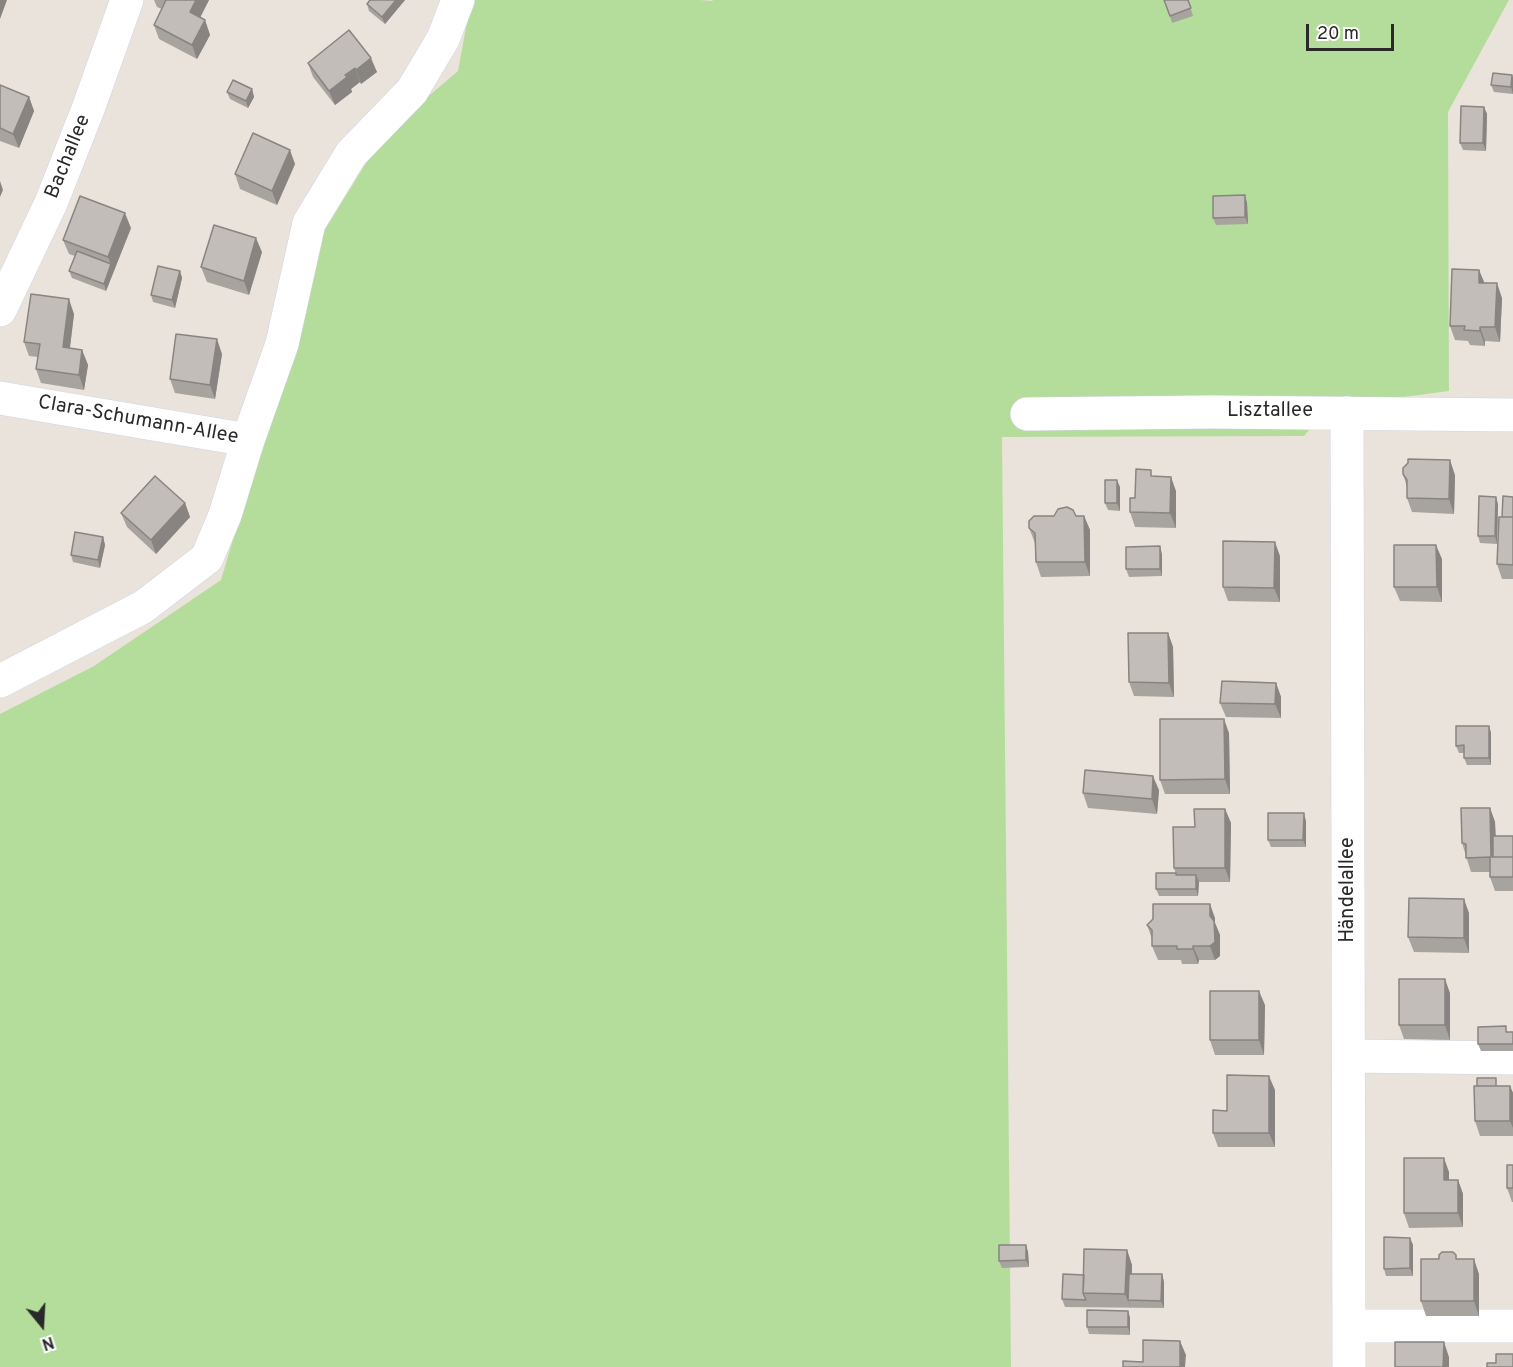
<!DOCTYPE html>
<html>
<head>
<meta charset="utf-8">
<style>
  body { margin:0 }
  #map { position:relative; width:1513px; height:1367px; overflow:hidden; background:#eae3db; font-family:Overpass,sans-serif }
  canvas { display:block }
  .north { position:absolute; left:12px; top:1295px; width:60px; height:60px; -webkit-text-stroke:4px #fff; paint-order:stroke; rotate:162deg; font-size:16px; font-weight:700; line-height:24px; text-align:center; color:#292929 }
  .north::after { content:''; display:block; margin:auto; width:21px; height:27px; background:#292929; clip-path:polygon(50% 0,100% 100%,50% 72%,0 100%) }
  .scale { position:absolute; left:1306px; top:24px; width:88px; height:27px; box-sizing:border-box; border:3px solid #292929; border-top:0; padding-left:8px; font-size:18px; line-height:21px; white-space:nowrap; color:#292929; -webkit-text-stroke:4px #fff; paint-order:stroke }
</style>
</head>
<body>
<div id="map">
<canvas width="1513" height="1367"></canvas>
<div class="north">N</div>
<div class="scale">20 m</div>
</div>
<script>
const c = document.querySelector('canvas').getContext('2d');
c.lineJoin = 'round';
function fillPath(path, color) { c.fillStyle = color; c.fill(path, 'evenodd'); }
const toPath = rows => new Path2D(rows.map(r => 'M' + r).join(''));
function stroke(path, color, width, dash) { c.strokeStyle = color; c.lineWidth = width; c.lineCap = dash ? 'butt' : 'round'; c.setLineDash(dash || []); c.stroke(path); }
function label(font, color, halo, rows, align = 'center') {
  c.font = font + ' Overpass,sans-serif'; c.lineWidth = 5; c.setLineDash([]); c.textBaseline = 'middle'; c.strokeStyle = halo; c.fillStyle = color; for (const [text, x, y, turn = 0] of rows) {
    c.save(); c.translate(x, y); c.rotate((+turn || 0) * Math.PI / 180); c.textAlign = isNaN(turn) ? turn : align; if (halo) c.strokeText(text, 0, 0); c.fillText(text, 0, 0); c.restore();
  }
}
const green = toPath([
  [471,0,700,0,712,1,713,0,1509,0,1448,112,1449,391,1329,407,1304,436,1002,437,1011,1367,0,1367,0,714,94,666,221,580,284,367,316,244,384,134,458,71]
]);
const minor = toPath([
  [0,310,51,203,88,109,127,0],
  [0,398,248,440],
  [1347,413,1349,1367],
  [1027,414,1211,412,1513,415],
  [0,681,143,607,207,558,225,515,248,440,282,344,309,223,351,154,412,91,443,39,458,0],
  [1349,1056,1513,1058],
  [1350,1326,1513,1326]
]);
const wall = toPath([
  [154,0,209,0,200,18,205,20,210,35,197,59,159,39,154,25,162,9,157,7],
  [405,0,385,24,369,11,367,4],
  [1188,0,1193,16,1172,23,1170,16],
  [349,30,377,72,361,84,360,82,351,89,352,92,335,105,313,77,308,63],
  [1512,75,1513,78,1513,94,1494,92,1491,85],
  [0,85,29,97,34,111,19,148,0,141],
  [252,89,254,97,248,108,230,99,227,92],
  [1484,107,1487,114,1486,151,1463,150,1460,143],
  [295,164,277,205,240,189,235,174],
  [1247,203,1248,224,1216,225,1213,218],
  [131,228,106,291,72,278,69,271,75,256,69,254,63,240],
  [262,252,249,295,207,282,201,267],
  [1479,270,1484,283,1502,298,1500,342,1485,341,1485,346,1470,345,1468,341,1455,340,1450,326],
  [180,271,182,278,175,308,153,302,151,295],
  [74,314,70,348,82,350,88,365,84,390,41,383,36,369,38,357,29,356,24,342],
  [222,354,215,399,175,393,170,379],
  [1403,474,1455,475,1454,514,1412,512,1407,498,1407,487],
  [1153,476,1176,491,1176,528,1135,527,1130,512,1135,498],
  [1120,487,1120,511,1108,510,1105,503],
  [1513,497,1513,579,1502,579,1497,564,1502,517],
  [185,503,190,517,156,554,127,527,121,513],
  [1498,504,1497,544,1480,543,1478,536],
  [1076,516,1084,516,1090,530,1090,576,1041,577,1036,562,1035,543,1029,528],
  [103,537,105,545,100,568,73,562,71,555],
  [1162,554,1162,576,1129,577,1126,569],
  [1280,556,1280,602,1228,601,1223,587],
  [1442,559,1442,602,1400,601,1394,587],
  [1168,633,1173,647,1174,697,1134,696,1129,682],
  [1276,683,1281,697,1281,718,1226,717,1220,703],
  [1489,726,1491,733,1491,765,1467,765,1464,758,1464,753,1459,753,1456,746],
  [1229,733,1230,794,1165,794,1160,780],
  [1159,790,1157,814,1088,808,1083,793],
  [1490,808,1495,822,1496,836,1513,836,1513,891,1495,891,1490,877,1490,872,1471,872,1462,843],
  [1225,809,1231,823,1230,882,1199,882,1198,896,1159,896,1156,889,1176,874,1174,868,1195,827],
  [1306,821,1306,847,1271,847,1268,840],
  [1469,913,1469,953,1414,952,1408,937],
  [1215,918,1215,923,1220,935,1220,956,1215,960,1199,960,1198,964,1182,964,1181,960,1158,960,1152,946,1152,939,1147,925],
  [1450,993,1450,1040,1404,1039,1399,1025],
  [1265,1005,1264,1055,1215,1055,1210,1040],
  [1509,1032,1513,1032,1513,1051,1481,1051,1478,1044],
  [1499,1086,1510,1086,1513,1093,1513,1136,1480,1136,1475,1121],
  [1275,1090,1275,1147,1218,1147,1213,1133,1227,1111],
  [1513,1165,1513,1202,1512,1202,1507,1188],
  [1449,1172,1449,1180,1458,1180,1463,1194,1463,1227,1409,1228,1404,1213],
  [1410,1238,1413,1245,1413,1276,1386,1276,1384,1269],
  [1026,1245,1028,1252,1029,1267,1002,1268,999,1261],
  [1127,1250,1132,1265,1132,1274,1162,1274,1164,1282,1164,1308,1065,1307,1062,1299,1084,1275],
  [1439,1259,1457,1259,1479,1274,1479,1316,1426,1316,1421,1301],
  [1128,1311,1130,1318,1130,1335,1089,1334,1087,1327]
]);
const shadedWall = toPath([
  [0,0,7,0,0,19],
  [196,0,209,0,195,27,190,12],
  [396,0,405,0,385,24,382,17],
  [205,20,210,35,197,59,192,45],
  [371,58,377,72,361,84,356,70],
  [355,68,360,82,351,89,352,92,335,105,329,91,345,75],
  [1512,75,1513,78,1513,94,1511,87],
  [252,89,254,97,248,108,246,101],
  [29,97,34,111,19,148,13,134],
  [1484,107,1487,114,1486,151,1483,143],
  [290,150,295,164,277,205,272,191],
  [0,181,3,190,0,197],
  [1245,195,1247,203,1248,224,1245,217],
  [125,213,131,228,106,291,104,284,111,264,108,257],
  [256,238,262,252,249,295,244,281],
  [1479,270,1485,284,1479,283],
  [180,271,182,278,175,308,172,300],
  [1497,283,1502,298,1500,342,1495,327],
  [69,299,74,314,68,362,63,347],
  [1480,327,1485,341,1485,346,1480,331],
  [217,339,222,354,215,399,210,385],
  [82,350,88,365,84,390,79,375],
  [1450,460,1455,475,1454,514,1449,499],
  [1171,477,1176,491,1176,528,1170,513],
  [1117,480,1120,487,1120,511,1117,503],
  [1496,497,1498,504,1497,544,1495,536],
  [185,503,190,517,156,554,151,540],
  [1084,516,1090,530,1090,576,1085,562],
  [103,537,105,545,100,568,98,560],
  [1275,542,1280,556,1280,602,1274,588],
  [1436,545,1442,559,1442,602,1437,587],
  [1160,546,1162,554,1162,576,1160,569],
  [1168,633,1173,647,1174,697,1169,683],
  [1276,683,1281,697,1281,718,1275,704],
  [1224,719,1229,733,1230,794,1225,779],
  [1489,726,1491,733,1491,765,1489,758],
  [1153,776,1159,790,1157,814,1152,799],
  [1490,808,1495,822,1496,864,1491,857],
  [1225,809,1231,823,1230,882,1225,868],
  [1304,813,1306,821,1306,847,1303,840],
  [1196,875,1199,882,1198,896,1196,889],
  [1464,899,1469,913,1469,953,1464,938],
  [1210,904,1215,918,1215,923,1220,935,1220,956,1215,960,1210,946],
  [1193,946,1199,960,1198,964,1193,949],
  [1445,979,1450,993,1450,1040,1445,1025],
  [1259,991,1265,1005,1264,1055,1259,1040],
  [1269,1076,1275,1090,1275,1147,1269,1133],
  [1510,1086,1513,1093,1513,1128,1510,1121],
  [1444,1158,1449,1172,1449,1194,1444,1180],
  [1458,1180,1463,1194,1463,1227,1458,1213],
  [1410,1238,1413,1245,1413,1276,1410,1268],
  [1026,1245,1028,1252,1029,1267,1026,1260],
  [1127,1250,1132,1265,1131,1300,1128,1300,1131,1308,1125,1294],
  [1474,1259,1479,1274,1479,1316,1474,1301],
  [1162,1274,1164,1282,1164,1308,1161,1301],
  [1128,1311,1130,1318,1130,1335,1128,1327],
  [1180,1341,1186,1355,1185,1367,1180,1367],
  [1444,1342,1449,1357,1449,1367,1443,1367]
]);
const building = toPath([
  [166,0,196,0,190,12,205,20,192,45,154,25,166,0],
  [370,0,396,0,382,17,367,4,370,0],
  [1164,0,1188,0,1191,8,1170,16,1164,0],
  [349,30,371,58,356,70,355,68,345,75,347,77,329,91,308,63,349,30],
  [1493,73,1512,75,1511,87,1491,85,1493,73],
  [233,80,252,89,246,101,227,92,233,80],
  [0,85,29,97,13,134,0,128,0,85],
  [1461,106,1484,107,1483,143,1460,143,1461,106],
  [253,133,290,150,272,191,235,174,253,133],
  [1245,195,1245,217,1213,218,1213,196,1245,195],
  [80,196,125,213,108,257,63,240,80,196],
  [214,225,256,238,244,281,201,267,214,225],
  [77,251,111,264,104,284,69,271,77,251],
  [158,266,180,271,172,300,151,295,158,266],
  [1452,269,1479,270,1479,283,1497,283,1495,327,1480,327,1480,331,1464,330,1465,326,1450,326,1452,269],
  [31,294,69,299,63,347,82,350,79,375,36,369,40,344,24,342,31,294],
  [176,334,217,339,210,385,170,379,176,334],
  [1408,459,1450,460,1449,499,1407,498,1407,480,1403,474,1403,468,1408,463,1408,459],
  [1136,469,1151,470,1151,476,1171,477,1170,513,1130,512,1130,498,1135,498,1136,469],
  [155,476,185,503,151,540,121,513,155,476],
  [1105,480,1117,480,1117,503,1105,503,1105,480],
  [1479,496,1496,497,1495,536,1478,536,1479,496],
  [1503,496,1513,497,1513,517,1502,517,1503,496],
  [1067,507,1073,510,1076,516,1084,516,1085,562,1036,562,1035,533,1029,528,1029,521,1034,516,1054,516,1058,509,1067,507],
  [1499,517,1513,517,1513,565,1497,564,1499,517],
  [75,532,103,537,98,560,71,555,75,532],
  [1223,541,1275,542,1274,588,1223,587,1223,541],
  [1394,545,1436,545,1437,587,1394,587,1394,545],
  [1160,546,1160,569,1126,569,1126,547,1160,546],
  [1128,633,1168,633,1169,683,1129,682,1128,633],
  [1222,681,1276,683,1275,704,1220,703,1222,681],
  [1160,719,1224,719,1225,779,1160,780,1160,719],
  [1456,726,1489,726,1489,758,1464,758,1464,745,1456,746,1456,726],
  [1085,770,1153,776,1152,799,1083,793,1085,770],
  [1461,808,1490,808,1491,857,1513,857,1513,877,1490,877,1490,857,1466,858,1466,844,1462,843,1461,808],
  [1194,809,1225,809,1225,868,1174,868,1173,827,1195,827,1194,809],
  [1268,813,1304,813,1303,840,1268,840,1268,813],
  [1493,836,1513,836,1513,857,1493,857,1493,836],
  [1156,873,1176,873,1176,875,1196,875,1196,889,1156,889,1156,873],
  [1409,898,1464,899,1464,938,1408,937,1409,898],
  [1153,904,1210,904,1210,916,1214,921,1215,942,1210,946,1193,946,1193,949,1177,949,1177,946,1152,946,1152,930,1147,925,1153,919,1153,904],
  [1399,979,1445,979,1445,1025,1399,1025,1399,979],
  [1210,991,1259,991,1259,1040,1210,1040,1210,991],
  [1506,1026,1506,1032,1513,1032,1513,1044,1478,1044,1478,1027,1506,1026],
  [1227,1075,1269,1076,1269,1133,1213,1133,1213,1110,1227,1111,1227,1075],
  [1477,1078,1496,1078,1496,1086,1477,1086,1477,1078],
  [1474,1086,1510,1086,1510,1121,1475,1121,1474,1086],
  [1404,1158,1444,1158,1444,1180,1458,1180,1458,1213,1404,1213,1404,1158],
  [1507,1165,1513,1165,1513,1188,1507,1188,1507,1165],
  [1384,1237,1410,1238,1410,1268,1384,1269,1384,1237],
  [999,1245,1026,1245,1026,1260,999,1261,999,1245],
  [1084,1249,1127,1250,1125,1294,1083,1293,1084,1249],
  [1442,1252,1453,1252,1456,1255,1456,1259,1474,1259,1474,1301,1421,1301,1421,1259,1439,1259,1439,1255,1442,1252],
  [1063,1274,1084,1275,1083,1293,1086,1300,1062,1299,1063,1274],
  [1129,1274,1162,1274,1161,1301,1128,1300,1129,1274],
  [1087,1310,1128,1311,1128,1327,1087,1327,1087,1310],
  [1143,1340,1180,1341,1180,1367,1123,1367,1123,1361,1143,1362,1143,1340],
  [1395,1342,1444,1342,1443,1367,1395,1367,1395,1342],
  [1496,1354,1513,1354,1513,1367,1487,1367,1487,1363,1496,1363,1496,1354]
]);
const streetNames = [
  ["Bachallee",69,157,-68],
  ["Lisztallee",1270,412],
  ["Clara-Schumann-Allee",138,421,10],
  ["Händelallee",1349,890,-90]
];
fillPath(green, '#b4dd9c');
stroke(minor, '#d1d4e1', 34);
stroke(minor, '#fff', 33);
fillPath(wall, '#a7a39e');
fillPath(shadedWall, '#888481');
fillPath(building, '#c2bdb8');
stroke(building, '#888481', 1.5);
label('20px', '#292929', '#fff', streetNames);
</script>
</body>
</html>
